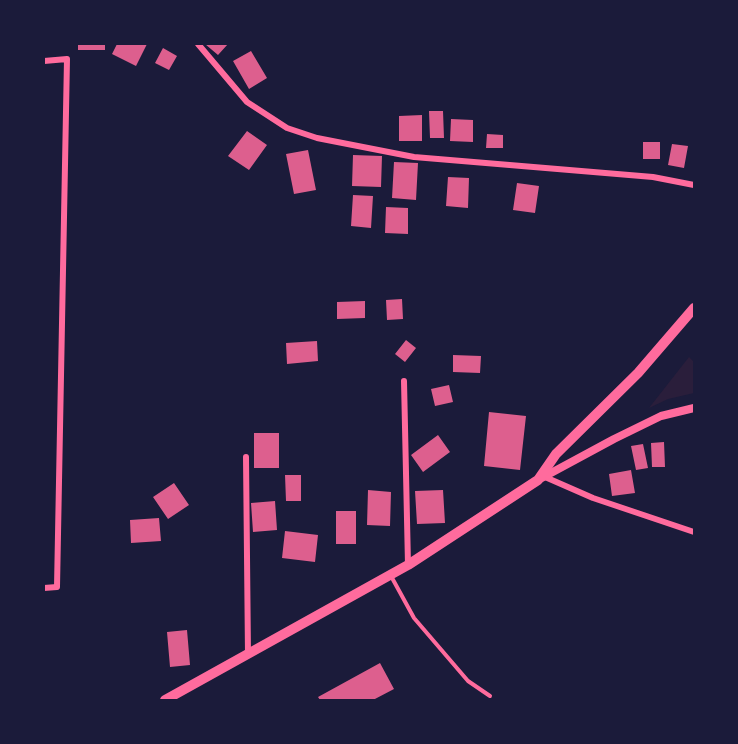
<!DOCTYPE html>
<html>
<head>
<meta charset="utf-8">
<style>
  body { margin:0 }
  #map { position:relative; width:738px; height:744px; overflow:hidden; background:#1b1b3a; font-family:Jost,sans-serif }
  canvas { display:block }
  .frame { position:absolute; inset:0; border:45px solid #1b1b3a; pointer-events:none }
</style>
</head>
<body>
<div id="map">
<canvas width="738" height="744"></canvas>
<div class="frame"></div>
</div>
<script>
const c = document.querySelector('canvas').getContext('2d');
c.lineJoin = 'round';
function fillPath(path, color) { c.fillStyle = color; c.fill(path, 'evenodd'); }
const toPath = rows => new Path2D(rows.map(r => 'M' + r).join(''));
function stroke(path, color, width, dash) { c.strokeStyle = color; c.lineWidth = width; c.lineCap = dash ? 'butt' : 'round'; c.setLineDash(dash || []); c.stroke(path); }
const green = toPath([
  [689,357,694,362,694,393,668,399,649,408]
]);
const building = toPath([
  [78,44,105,44,105,50,78,50],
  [117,44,147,44,136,66,112,54],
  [205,44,228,44,218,55],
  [163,48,177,56,169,70,155,63],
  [251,51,267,78,249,89,233,61],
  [429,111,443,111,444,138,430,138],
  [422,115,422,141,399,141,399,116],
  [451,119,473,120,473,142,450,141],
  [247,131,267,145,249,170,228,156],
  [487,134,503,135,503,148,486,148],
  [643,142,660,142,660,159,643,159],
  [672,144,688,146,684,168,668,165],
  [308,150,316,190,294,194,286,154],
  [353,155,382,156,381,187,352,186],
  [394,162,418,163,416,200,392,198],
  [448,177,469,178,468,208,446,206],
  [517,183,539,186,535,213,513,210],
  [353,195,373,196,371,228,351,226],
  [386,207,408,208,408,234,385,233],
  [402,299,403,319,387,320,386,300],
  [365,301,365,318,337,319,337,302],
  [406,340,416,348,405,362,395,354],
  [317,341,318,361,287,364,286,343],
  [453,355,481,356,480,373,453,372],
  [449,385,453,402,435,406,431,389],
  [489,412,526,416,520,470,484,466],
  [254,433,279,433,279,468,254,468],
  [438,435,450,452,423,472,411,455],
  [664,442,665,467,652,467,651,443],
  [643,444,648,468,636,470,631,446],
  [631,470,635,493,612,496,609,474],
  [285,475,301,475,301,501,286,501],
  [174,483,189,505,168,519,153,497],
  [368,490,391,492,390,526,367,525],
  [443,490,445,523,417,524,415,491],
  [275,501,277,530,253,532,251,503],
  [336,511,356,511,356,544,336,544],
  [159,518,161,541,131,543,130,520],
  [285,531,318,535,315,562,282,558],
  [187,630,190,665,170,667,167,632],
  [380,663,394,689,373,700,320,700,318,697]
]);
const service = toPath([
  [391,576,414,618,468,681,490,696]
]);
const minor = toPath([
  [198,44,247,102,287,128,317,138,414,157,653,177,694,185],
  [44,61,67,59,57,587,44,588],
  [404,381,408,565],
  [246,457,248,655],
  [545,477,593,498,694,532]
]);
const tertiary = toPath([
  [538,480,614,439,661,416,694,408]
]);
const primary = toPath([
  [165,700,408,565,538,480,556,454,638,373,694,308]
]);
fillPath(green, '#2a1e3b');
fillPath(building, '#dd5f8e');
stroke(service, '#ff6b9d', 4);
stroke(minor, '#ff6b9d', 6);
stroke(tertiary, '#ff6b9d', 8);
stroke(primary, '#ff6b9d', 10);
</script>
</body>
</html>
